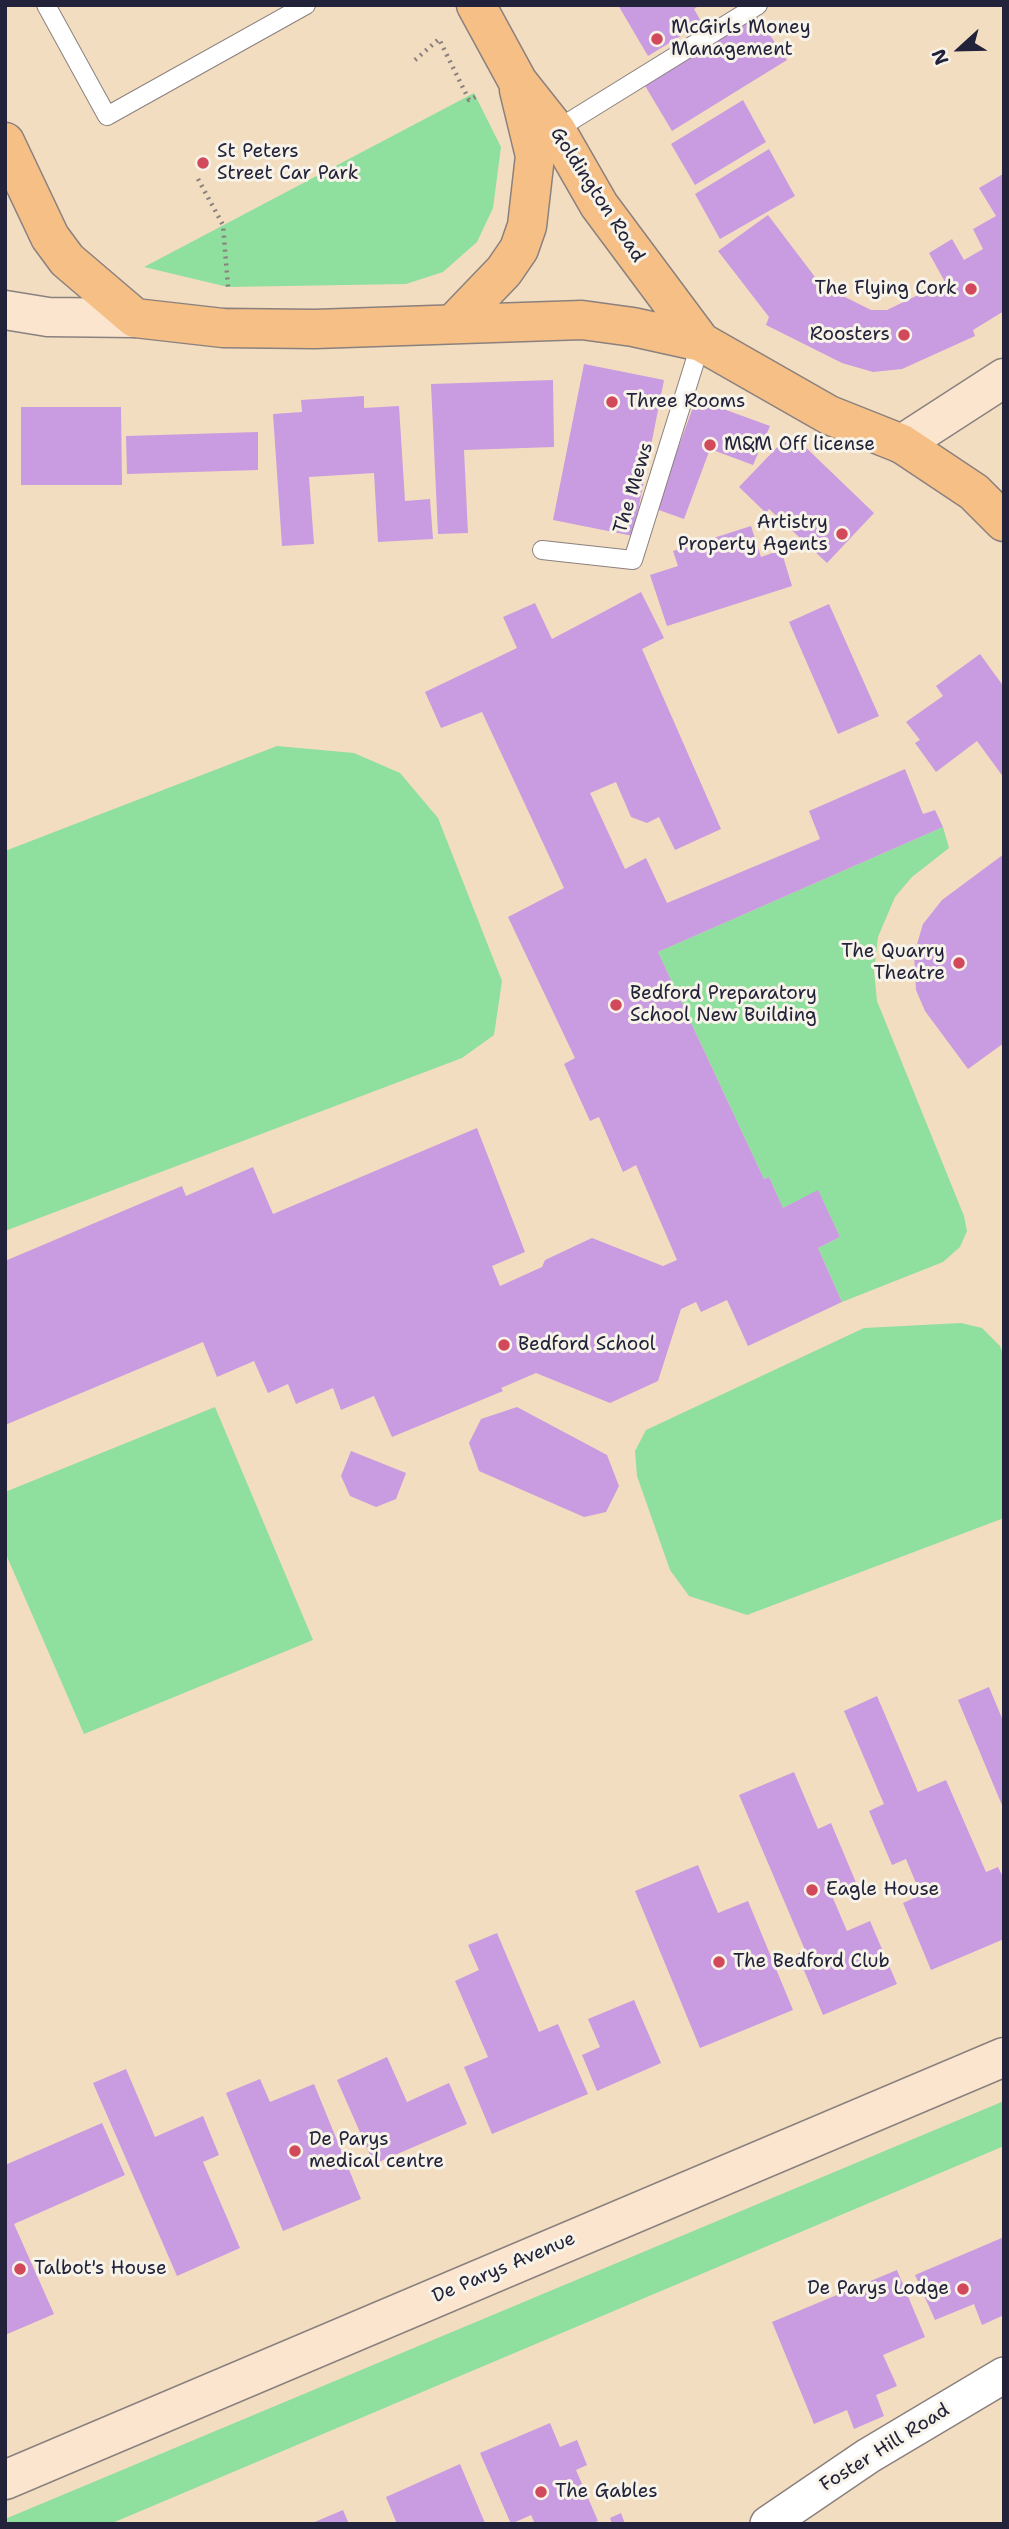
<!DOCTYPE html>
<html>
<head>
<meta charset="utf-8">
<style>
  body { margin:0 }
  #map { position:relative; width:1009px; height:2529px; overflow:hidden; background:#f3ddc0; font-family:"Shantell Sans",sans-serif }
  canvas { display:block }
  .frame { position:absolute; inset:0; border:7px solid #22223b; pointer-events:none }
  .north { position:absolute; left:925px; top:14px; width:70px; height:70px; -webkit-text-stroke:5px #f7f3e8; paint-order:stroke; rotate:248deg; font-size:19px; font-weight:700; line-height:28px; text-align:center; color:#22223b }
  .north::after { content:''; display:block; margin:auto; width:24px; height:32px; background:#22223b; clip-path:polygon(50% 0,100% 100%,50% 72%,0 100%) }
</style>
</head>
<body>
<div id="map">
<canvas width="1009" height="2529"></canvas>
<div class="frame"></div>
<div class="north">N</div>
</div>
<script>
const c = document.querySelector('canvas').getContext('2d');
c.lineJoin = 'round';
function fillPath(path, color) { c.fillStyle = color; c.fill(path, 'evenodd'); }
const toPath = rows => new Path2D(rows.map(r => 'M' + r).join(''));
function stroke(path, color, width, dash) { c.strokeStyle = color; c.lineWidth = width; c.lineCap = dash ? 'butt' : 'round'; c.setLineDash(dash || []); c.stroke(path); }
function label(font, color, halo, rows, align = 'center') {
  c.font = font + ' "Shantell Sans",sans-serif'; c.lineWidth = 6; c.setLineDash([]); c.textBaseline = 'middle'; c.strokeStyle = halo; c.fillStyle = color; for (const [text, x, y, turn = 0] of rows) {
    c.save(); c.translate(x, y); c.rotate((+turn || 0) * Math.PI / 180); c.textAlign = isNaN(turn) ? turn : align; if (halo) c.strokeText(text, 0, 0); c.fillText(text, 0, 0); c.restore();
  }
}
const green = toPath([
  [474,93,501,147,493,208,477,242,443,272,406,284,228,287,144,267],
  [277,746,354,753,400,773,438,818,502,981,494,1035,462,1058,5,1231,5,851],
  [943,827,949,848,912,877,895,897,878,937,874,971,877,1001,964,1216,967,1231,960,1247,943,1262,842,1302,818,1248,840,1237,818,1191,783,1208,769,1177,764,1179,658,952],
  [961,1323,982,1328,1000,1346,1004,1357,1004,1518,747,1615,689,1596,670,1570,637,1476,635,1451,646,1430,864,1328],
  [215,1407,313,1640,84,1734,5,1552,5,1492],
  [1004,2101,1004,2146,110,2524,5,2524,5,2519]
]);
const building = toPath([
  [618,5,700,5,694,9,702,23,648,56],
  [756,15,787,60,672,131,644,84],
  [743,100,766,142,695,185,671,144],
  [769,149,795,196,720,239,695,194],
  [1003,174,1004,311,973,330,975,336,902,369,873,372,842,363,766,325,769,317,718,251,768,215,821,285,871,310,887,310,945,282,929,253,952,239,964,260,983,249,973,229,996,216,979,188],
  [584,364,664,380,633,536,553,520],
  [553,380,554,447,464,450,468,533,438,534,431,384],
  [364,396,364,408,399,406,405,501,430,499,433,539,378,542,374,473,309,477,314,544,282,546,273,414,302,412,301,400],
  [696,399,770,426,753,465,710,449,684,519,656,509],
  [21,407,121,407,122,485,21,485],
  [258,432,258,470,127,474,126,436],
  [785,439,792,445,798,440,874,513,827,563,769,509,766,513,739,487],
  [751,526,761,557,781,550,792,586,667,626,650,575,678,566,673,551],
  [641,592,664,638,642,649,721,829,675,850,659,817,647,823,631,817,616,782,590,793,625,869,646,858,667,903,820,839,809,811,905,769,923,814,935,810,943,827,658,952,764,1179,769,1177,783,1208,818,1190,840,1237,818,1248,842,1302,748,1346,727,1300,701,1312,696,1302,681,1309,658,1381,610,1403,536,1373,501,1388,503,1391,392,1437,374,1396,341,1410,333,1388,296,1404,288,1384,268,1393,254,1361,217,1377,203,1342,5,1425,5,1261,182,1186,186,1196,253,1167,273,1214,477,1128,525,1252,492,1266,500,1286,542,1267,545,1260,592,1238,663,1266,677,1260,636,1165,623,1172,599,1117,590,1121,564,1064,575,1058,508,917,564,888,482,712,441,728,425,692,517,648,503,617,535,603,552,639],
  [829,604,879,716,838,734,789,622],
  [980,654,1004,687,1004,778,977,741,936,772,915,743,920,740,906,722,943,696,936,686],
  [1004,854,1004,1043,968,1069,925,1011,916,990,914,954,923,924,942,900],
  [517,1407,607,1455,619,1486,606,1512,584,1517,479,1471,469,1443,481,1419],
  [351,1451,406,1473,396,1499,376,1507,350,1496,341,1476],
  [989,1687,1004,1723,1004,1810,958,1700],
  [877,1696,918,1792,946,1780,986,1872,998,1867,1004,1879,1004,1939,931,1970,903,1903,921,1895,906,1859,892,1865,869,1811,884,1804,844,1711],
  [794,1772,818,1829,831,1823,857,1885,832,1896,847,1931,870,1921,897,1984,823,2015,797,1954,805,1950,739,1795],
  [698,1865,718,1913,748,1901,793,2010,700,2048,635,1891],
  [497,1933,539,2032,558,2024,588,2094,492,2134,464,2067,488,2057,455,1981,479,1970,468,1945],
  [634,2000,661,2063,597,2091,582,2055,600,2047,588,2019],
  [387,2057,407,2102,449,2083,467,2124,374,2164,337,2080],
  [126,2069,155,2137,203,2116,219,2155,203,2162,240,2248,177,2276,93,2083],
  [260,2079,270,2102,314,2084,361,2199,283,2231,226,2093],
  [102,2123,125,2175,14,2224,54,2314,5,2335,5,2165],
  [1004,2237,1004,2315,982,2325,974,2304,935,2320,915,2275],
  [897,2270,925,2337,883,2355,897,2386,876,2395,884,2416,854,2429,847,2410,814,2424,772,2322],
  [550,2423,560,2447,577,2440,587,2465,576,2470,598,2521,591,2524,535,2524,531,2515,511,2524,480,2453],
  [460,2464,485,2523,397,2524,386,2497],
  [343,2510,349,2524,310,2524],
  [621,2513,625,2524,612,2524,610,2518]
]);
const path = toPath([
  [415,60,439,39,469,100,479,95],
  [198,179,223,225,228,287]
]);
const lane = toPath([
  [46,5,107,116,306,5],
  [556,130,758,5],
  [542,550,633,560,701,342]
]);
const street = toPath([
  [768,2524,868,2456,1004,2375]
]);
const secondary = toPath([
  [5,310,48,317,135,318],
  [902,444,1004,378],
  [5,2480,1004,2057]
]);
const primary = toPath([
  [476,5,518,82,556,130,599,205,701,342],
  [5,142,50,237,67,260,135,318,223,328,315,329,582,320,633,327,701,342,829,415,902,444,974,492,1004,522],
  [455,322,504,271,519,249,527,226,535,156,519,90]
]);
const markers = [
  [657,39,7,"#d1495b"],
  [203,163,7,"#d1495b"],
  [971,289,7,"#d1495b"],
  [904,335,7,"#d1495b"],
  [612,402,7,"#d1495b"],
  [710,445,7,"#d1495b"],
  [842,534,7,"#d1495b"],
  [959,963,7,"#d1495b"],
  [616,1005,7,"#d1495b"],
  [504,1345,7,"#d1495b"],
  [812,1890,7,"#d1495b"],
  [719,1962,7,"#d1495b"],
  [295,2151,7,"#d1495b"],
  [20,2269,7,"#d1495b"],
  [963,2289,7,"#d1495b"],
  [541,2492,7,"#d1495b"]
];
const poiNames = [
  ["McGirls Money",671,28],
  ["Management",671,50],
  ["St Peters",217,152],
  ["Street Car Park",217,174],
  ["The Flying Cork",957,289,"right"],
  ["Roosters",890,335,"right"],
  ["Three Rooms",626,402],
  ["M&M Off license",724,445],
  ["Artistry",828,523,"right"],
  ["Property Agents",828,545,"right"],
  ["The Quarry",945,952,"right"],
  ["Theatre",945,974,"right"],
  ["Bedford Preparatory",630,994],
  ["School New Building",630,1016],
  ["Bedford School",518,1345],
  ["Eagle House",826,1890],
  ["The Bedford Club",733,1962],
  ["De Parys",309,2140],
  ["medical centre",309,2162],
  ["Talbot's House",34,2269],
  ["De Parys Lodge",949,2289,"right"],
  ["The Gables",555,2492]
];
const streetNames = [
  ["Goldington Road",597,195,57],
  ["The Mews",634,488,-73],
  ["De Parys Avenue",504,2268,-23],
  ["Foster Hill Road",885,2448,-32]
];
fillPath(green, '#8fdf9e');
fillPath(building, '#c99be0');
stroke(lane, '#8a807e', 20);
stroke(street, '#8a807e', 38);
stroke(secondary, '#8a807e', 41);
stroke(primary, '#8a807e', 41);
stroke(path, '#8a807e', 4.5, [2, 5]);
stroke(lane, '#fff', 18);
stroke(street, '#fff', 35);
stroke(secondary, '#fbe5cf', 38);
stroke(primary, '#f5bf86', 38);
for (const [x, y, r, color] of markers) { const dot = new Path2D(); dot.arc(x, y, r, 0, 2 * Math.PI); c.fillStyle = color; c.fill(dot); stroke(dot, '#f7f3e8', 2.5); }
label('19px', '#22223b', '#f7f3e8', poiNames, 'left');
label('19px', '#22223b', '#f7f3e8', streetNames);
</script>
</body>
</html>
